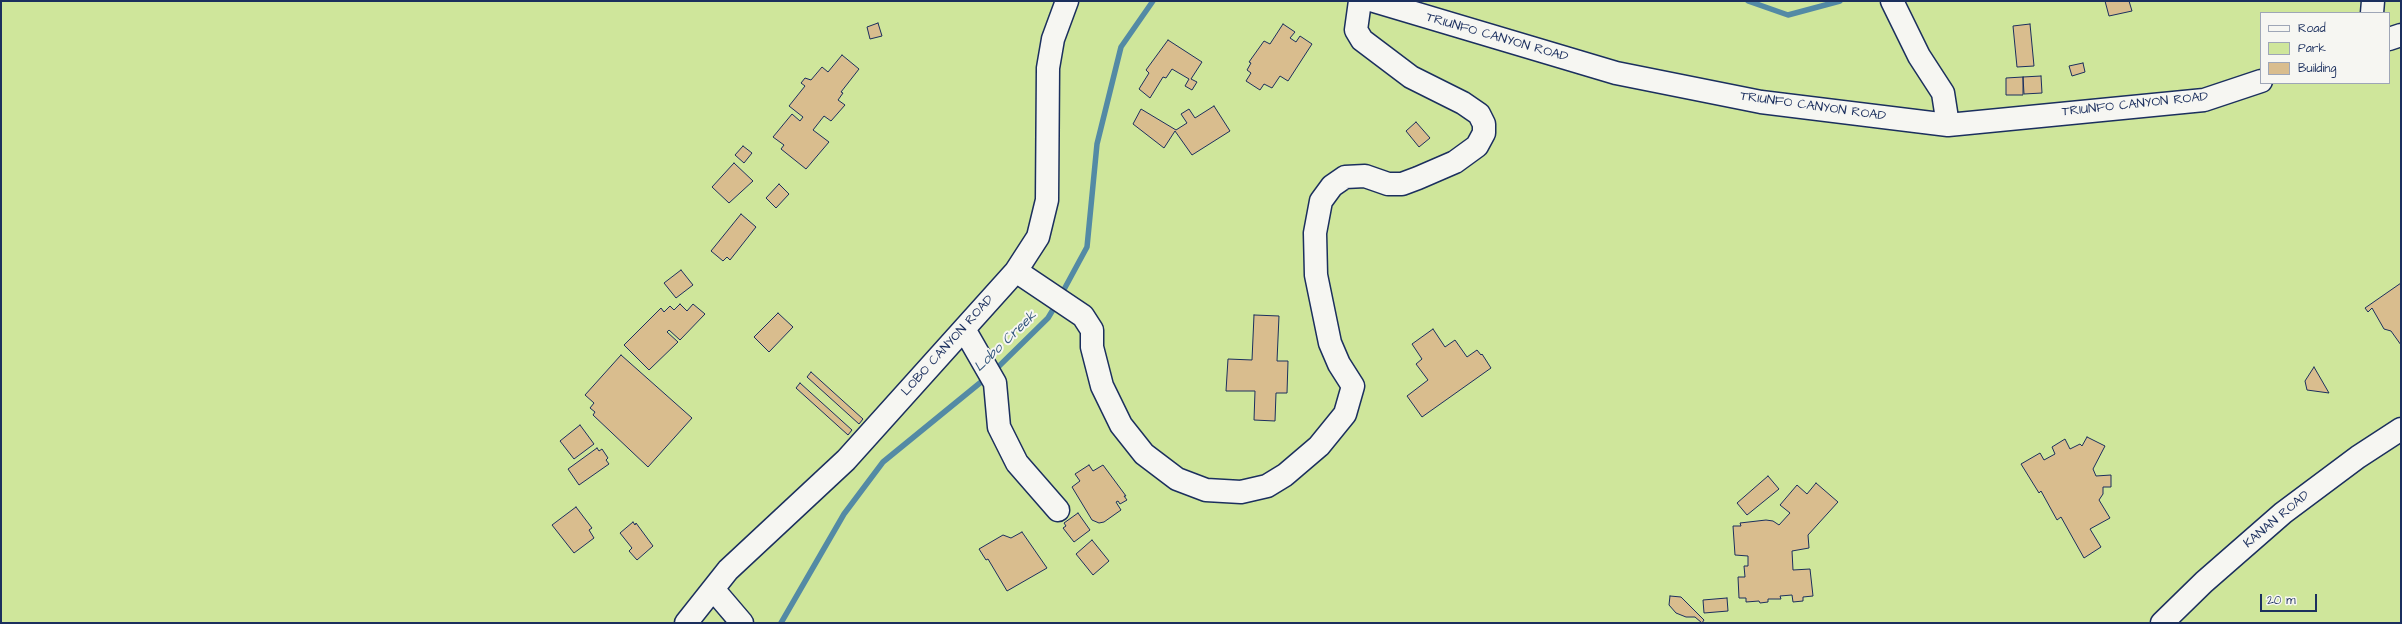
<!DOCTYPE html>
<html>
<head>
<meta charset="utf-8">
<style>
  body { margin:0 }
  #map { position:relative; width:2402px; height:624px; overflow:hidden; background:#f6f6f2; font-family:"Architects Daughter",sans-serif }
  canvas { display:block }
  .frame { position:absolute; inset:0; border:2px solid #1b2f5e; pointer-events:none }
  .legend { position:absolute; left:2260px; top:12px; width:130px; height:72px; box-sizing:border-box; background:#f6f6f2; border:1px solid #9ea6b7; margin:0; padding:5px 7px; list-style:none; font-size:12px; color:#1b2f5e }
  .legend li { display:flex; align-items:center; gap:8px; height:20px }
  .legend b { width:20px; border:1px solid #9ea6b7 }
  .scale { position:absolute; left:2260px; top:594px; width:57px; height:18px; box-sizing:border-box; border:2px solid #1b2f5e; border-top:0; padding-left:5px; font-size:12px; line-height:14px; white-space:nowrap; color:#1b2f5e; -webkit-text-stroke:3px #f6f6f2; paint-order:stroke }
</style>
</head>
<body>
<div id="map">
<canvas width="2402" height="624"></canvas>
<div class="frame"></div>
<ul class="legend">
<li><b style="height:5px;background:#f6f6f2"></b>Road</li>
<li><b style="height:11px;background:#cfe69b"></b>Park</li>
<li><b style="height:11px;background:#d9bd8e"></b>Building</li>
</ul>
<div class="scale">20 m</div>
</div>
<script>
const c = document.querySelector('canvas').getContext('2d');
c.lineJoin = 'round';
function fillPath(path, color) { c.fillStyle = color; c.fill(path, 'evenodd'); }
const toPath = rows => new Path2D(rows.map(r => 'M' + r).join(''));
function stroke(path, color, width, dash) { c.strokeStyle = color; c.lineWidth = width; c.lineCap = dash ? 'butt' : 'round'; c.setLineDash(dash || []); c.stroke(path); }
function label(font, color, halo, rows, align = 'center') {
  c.font = font + ' "Architects Daughter",sans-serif'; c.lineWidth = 4; c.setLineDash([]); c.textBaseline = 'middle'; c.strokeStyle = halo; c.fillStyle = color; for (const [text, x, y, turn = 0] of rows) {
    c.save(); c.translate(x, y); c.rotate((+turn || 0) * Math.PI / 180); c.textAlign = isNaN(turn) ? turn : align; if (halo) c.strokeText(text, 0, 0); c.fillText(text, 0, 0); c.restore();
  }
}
const green = toPath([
  [1,1,2401,1,2401,623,1,623],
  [2261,13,2389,13,2389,83,2261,83]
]);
const stream = toPath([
  [1748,1,1788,15,1840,1],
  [1061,295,1087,247,1097,144,1121,47,1153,1],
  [994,371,1048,318,1057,303],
  [781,623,844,514,883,462,986,378]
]);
const building = toPath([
  [2105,1,2129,1,2132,11,2109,16,2105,1],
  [878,23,882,36,870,39,867,27,878,23],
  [1283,24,1295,32,1290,38,1296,42,1300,36,1312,44,1288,81,1280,76,1272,88,1264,84,1260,90,1246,81,1251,73,1247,70,1251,63,1249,62,1264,41,1270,44,1283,24],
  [2030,24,2034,66,2017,67,2013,26,2030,24],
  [1168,40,1202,62,1191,79,1197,82,1192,90,1185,86,1189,79,1172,69,1166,78,1163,77,1150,98,1139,89,1149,73,1146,70,1168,40],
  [842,55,859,69,841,92,843,93,838,100,845,105,831,121,824,116,813,130,829,142,806,169,781,149,784,145,773,137,792,114,800,121,803,117,789,106,805,86,801,83,805,78,811,80,822,67,828,72,842,55],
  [2083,63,2085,72,2072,76,2069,66,2083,63],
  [2041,76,2042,93,2024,94,2023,77,2041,76],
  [2023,77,2023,95,2006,95,2006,78,2023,77],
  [1214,106,1230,131,1192,155,1175,131,1164,148,1133,124,1141,109,1176,130,1187,123,1181,114,1189,109,1195,118,1214,106],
  [1416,122,1430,138,1419,147,1406,131,1416,122],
  [743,146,752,153,744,163,735,155,743,146],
  [734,163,753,181,729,203,712,187,734,163],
  [779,184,789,194,776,208,766,198,779,184],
  [741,214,756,227,730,260,727,257,723,261,711,251,741,214],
  [681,270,693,285,676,298,664,283,681,270],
  [2401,283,2401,345,2391,331,2384,329,2372,308,2368,312,2365,308,2401,283],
  [680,304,687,311,693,304,705,314,680,340,669,330,667,332,678,342,649,370,624,345,661,308,664,312,670,306,674,310,680,304],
  [778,313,793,327,769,352,754,337,778,313],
  [1254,315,1279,316,1277,361,1288,361,1287,393,1276,393,1275,421,1254,420,1255,391,1226,391,1228,359,1252,360,1254,315],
  [1433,329,1445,347,1455,340,1467,357,1477,350,1481,355,1482,354,1491,368,1422,417,1407,396,1428,380,1416,364,1422,359,1412,344,1433,329],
  [621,355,692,418,648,467,593,415,595,412,590,408,594,403,585,395,621,355],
  [2314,367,2329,393,2307,390,2305,381,2314,367],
  [811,372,863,419,859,424,807,377,811,372],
  [800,383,852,430,848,435,796,388,800,383],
  [580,425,594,444,574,459,560,441,580,425],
  [2087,437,2105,446,2093,469,2096,476,2111,475,2111,487,2103,487,2103,494,2099,500,2110,518,2090,529,2101,547,2084,558,2061,517,2057,520,2041,491,2039,493,2021,464,2040,453,2044,460,2055,454,2052,447,2065,439,2070,449,2080,444,2082,446,2087,437],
  [597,448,599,451,602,449,608,458,606,460,609,464,579,485,568,469,597,448],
  [1089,465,1093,471,1103,465,1126,496,1124,496,1127,500,1120,504,1118,501,1116,502,1121,510,1104,522,1099,523,1092,520,1072,487,1080,481,1075,474,1089,465],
  [1768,476,1779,489,1747,515,1737,503,1768,476],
  [1816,483,1838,502,1808,535,1809,548,1792,551,1793,570,1810,569,1813,596,1803,597,1803,601,1793,602,1792,595,1780,596,1781,599,1768,599,1768,602,1760,603,1759,601,1746,602,1746,598,1739,598,1738,577,1745,577,1744,566,1748,566,1748,556,1735,555,1733,526,1741,526,1740,523,1766,520,1773,521,1779,525,1790,513,1780,505,1797,485,1807,494,1816,483],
  [576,507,592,528,589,530,594,538,574,553,552,525,576,507],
  [1078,513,1090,530,1074,542,1063,528,1066,526,1064,523,1078,513],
  [633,522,635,525,636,523,653,546,637,560,629,551,632,548,620,533,633,522],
  [1022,532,1047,568,1007,591,988,559,986,560,979,549,1003,535,1011,538,1022,532],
  [1092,540,1109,561,1093,575,1076,554,1092,540],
  [1670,596,1681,597,1704,620,1702,623,1695,617,1686,617,1676,613,1669,605,1670,596],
  [1727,598,1728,611,1704,613,1703,600,1727,598]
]);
const minor = toPath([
  [1374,1,1616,73,1761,102,1948,125,2204,100,2261,81],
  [1892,1,1919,56,1943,93,1948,125],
  [2372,13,2373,1],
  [2389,39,2401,35],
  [1016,271,1083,316,1092,330,1092,347,1102,386,1121,425,1144,454,1177,479,1206,490,1241,492,1267,486,1285,475,1319,446,1345,414,1353,386,1339,364,1330,343,1316,275,1315,233,1321,201,1332,186,1345,177,1365,176,1388,184,1402,184,1418,178,1455,162,1477,146,1484,133,1484,124,1479,114,1463,103,1411,77,1362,40,1356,30,1360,1],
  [964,329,995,383,999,427,1017,463,1058,510],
  [713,589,742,623],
  [686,623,728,570,846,460,1016,271,1038,237,1047,200,1048,68,1053,39,1067,1]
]);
const major = toPath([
  [2162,623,2204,582,2283,513,2358,457,2401,429]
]);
const streetNames = [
  ["TRIUNFO CANYON ROAD",1497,38,16],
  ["TRIUNFO CANYON ROAD",2135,105,-6],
  ["TRIUNFO CANYON ROAD",1813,107,8],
  ["LOBO CANYON ROAD",948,346,-48],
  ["KANAN ROAD",2277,520,-40]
];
const waterNames = [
  ["Lobo Creek",1006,342,-44]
];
fillPath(green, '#cfe69b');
stroke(stream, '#538aa5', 5.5);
fillPath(building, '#d9bd8e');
stroke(building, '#1b2f5e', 1);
stroke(minor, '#1b2f5e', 25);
stroke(major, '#1b2f5e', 25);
stroke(minor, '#f6f6f2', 22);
stroke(major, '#f6f6f2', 22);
label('13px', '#1b2f5e', '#f6f6f2', streetNames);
label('italic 14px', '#32557c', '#f6f6f2', waterNames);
</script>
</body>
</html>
